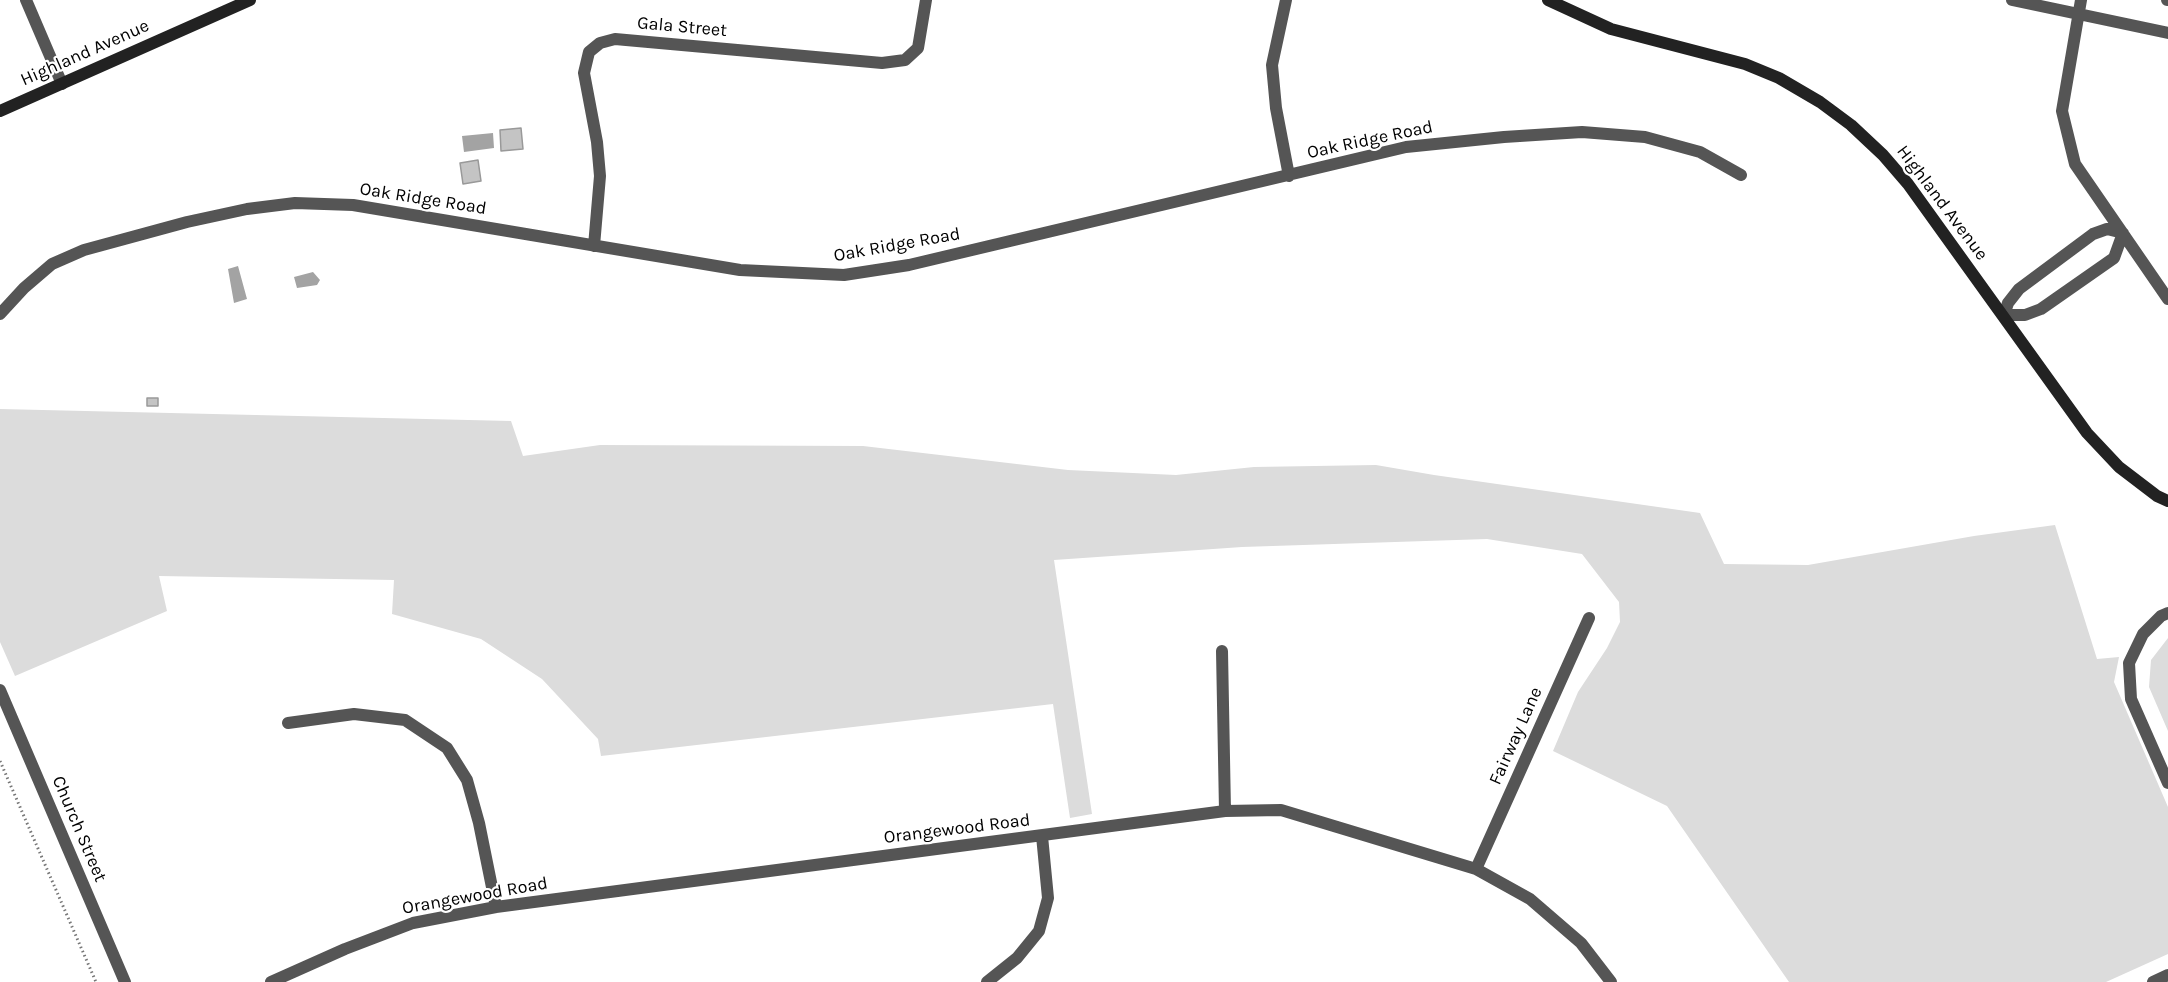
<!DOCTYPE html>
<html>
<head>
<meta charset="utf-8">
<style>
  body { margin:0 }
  canvas { display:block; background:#fff }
</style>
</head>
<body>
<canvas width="2168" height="982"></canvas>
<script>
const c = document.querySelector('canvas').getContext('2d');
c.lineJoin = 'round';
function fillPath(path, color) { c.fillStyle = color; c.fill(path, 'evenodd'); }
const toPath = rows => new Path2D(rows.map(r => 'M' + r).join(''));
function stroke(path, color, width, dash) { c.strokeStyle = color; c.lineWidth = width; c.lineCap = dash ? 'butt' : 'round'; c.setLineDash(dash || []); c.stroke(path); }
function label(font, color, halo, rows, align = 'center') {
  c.font = font + ' Karla,sans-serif'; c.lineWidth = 4.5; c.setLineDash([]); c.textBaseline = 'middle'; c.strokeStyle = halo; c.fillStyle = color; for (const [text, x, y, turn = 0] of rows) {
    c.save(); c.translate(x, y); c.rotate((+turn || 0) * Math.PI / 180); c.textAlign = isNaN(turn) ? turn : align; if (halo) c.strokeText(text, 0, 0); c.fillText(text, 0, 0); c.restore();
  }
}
const green = toPath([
  [0,409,511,421,523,456,600,445,863,446,1068,470,1176,475,1254,467,1376,465,1434,475,1700,513,1724,564,1808,565,1974,536,2055,525,2097,659,2119,657,2114,682,2168,807,2168,954,2106,982,1789,982,1667,806,1553,751,1578,692,1607,648,1620,622,1619,602,1582,554,1487,539,1242,547,1054,560,1092,814,1070,818,1053,704,601,756,598,739,542,679,481,639,392,614,394,580,159,576,167,611,15,676,0,642],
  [2168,638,2168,731,2149,687,2151,660]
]);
const water = toPath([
  [493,133,494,148,464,152,462,136],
  [238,266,247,299,234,303,228,269],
  [313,272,320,280,317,285,297,288,294,277]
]);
const building = toPath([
  [521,128,523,149,501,151,500,130,521,128],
  [478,160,481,181,463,184,460,163,478,160],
  [147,398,158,398,158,406,147,406,147,398]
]);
const path = toPath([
  [0,761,96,982]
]);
const street = toPath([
  [26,0,62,84],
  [1286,0,1272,65,1276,108,1289,176],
  [2012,0,2168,33],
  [2081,0,2062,111,2075,164,2168,299],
  [2167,0,2168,0],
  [2107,229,2123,233,2114,258,2041,309,2025,315,2004,315,2008,303,2019,289,2093,234,2107,229],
  [594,246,600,176,597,142,584,73,589,52,600,43,615,39,882,63,905,60,918,48,926,0],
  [0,314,24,288,52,264,84,250,187,222,247,209,295,203,353,205,740,270,844,275,909,265,1406,147,1504,137,1582,132,1645,137,1700,152,1741,175],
  [2168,613,2161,616,2143,634,2129,663,2131,699,2168,783],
  [1222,651,1225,811],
  [0,690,125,982],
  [288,723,354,714,405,720,447,748,467,780,479,823,496,907],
  [1476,869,1589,618],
  [271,982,345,949,413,923,496,907,1225,811,1281,810,1476,869,1530,899,1581,943,1611,982],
  [987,982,1017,958,1039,931,1048,898,1042,836],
  [2153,982,2168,975]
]);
const secondary = toPath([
  [1548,0,1611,29,1745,64,1779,78,1820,102,1851,125,1883,155,1908,184,2087,433,2119,467,2157,496,2168,501],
  [0,111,250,0]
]);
const streetNames = [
  ["Gala Street",682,27,5],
  ["Highland Avenue",85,53,-24],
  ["Oak Ridge Road",1370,140,-12],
  ["Oak Ridge Road",423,199,9],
  ["Highland Avenue",1942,203,53],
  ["Oak Ridge Road",897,245,-10],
  ["Fairway Lane",1516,736,-66],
  ["Church Street",79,829,67],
  ["Orangewood Road",957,829,-7],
  ["Orangewood Road",475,896,-10]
];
fillPath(green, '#dcdcdc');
fillPath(water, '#a3a3a3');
fillPath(building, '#c4c4c4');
stroke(building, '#999', 1.5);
stroke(path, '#777', 3, [1.5, 3]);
stroke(street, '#555', 12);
stroke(secondary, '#222', 12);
label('18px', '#000', '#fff', streetNames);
</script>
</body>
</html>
